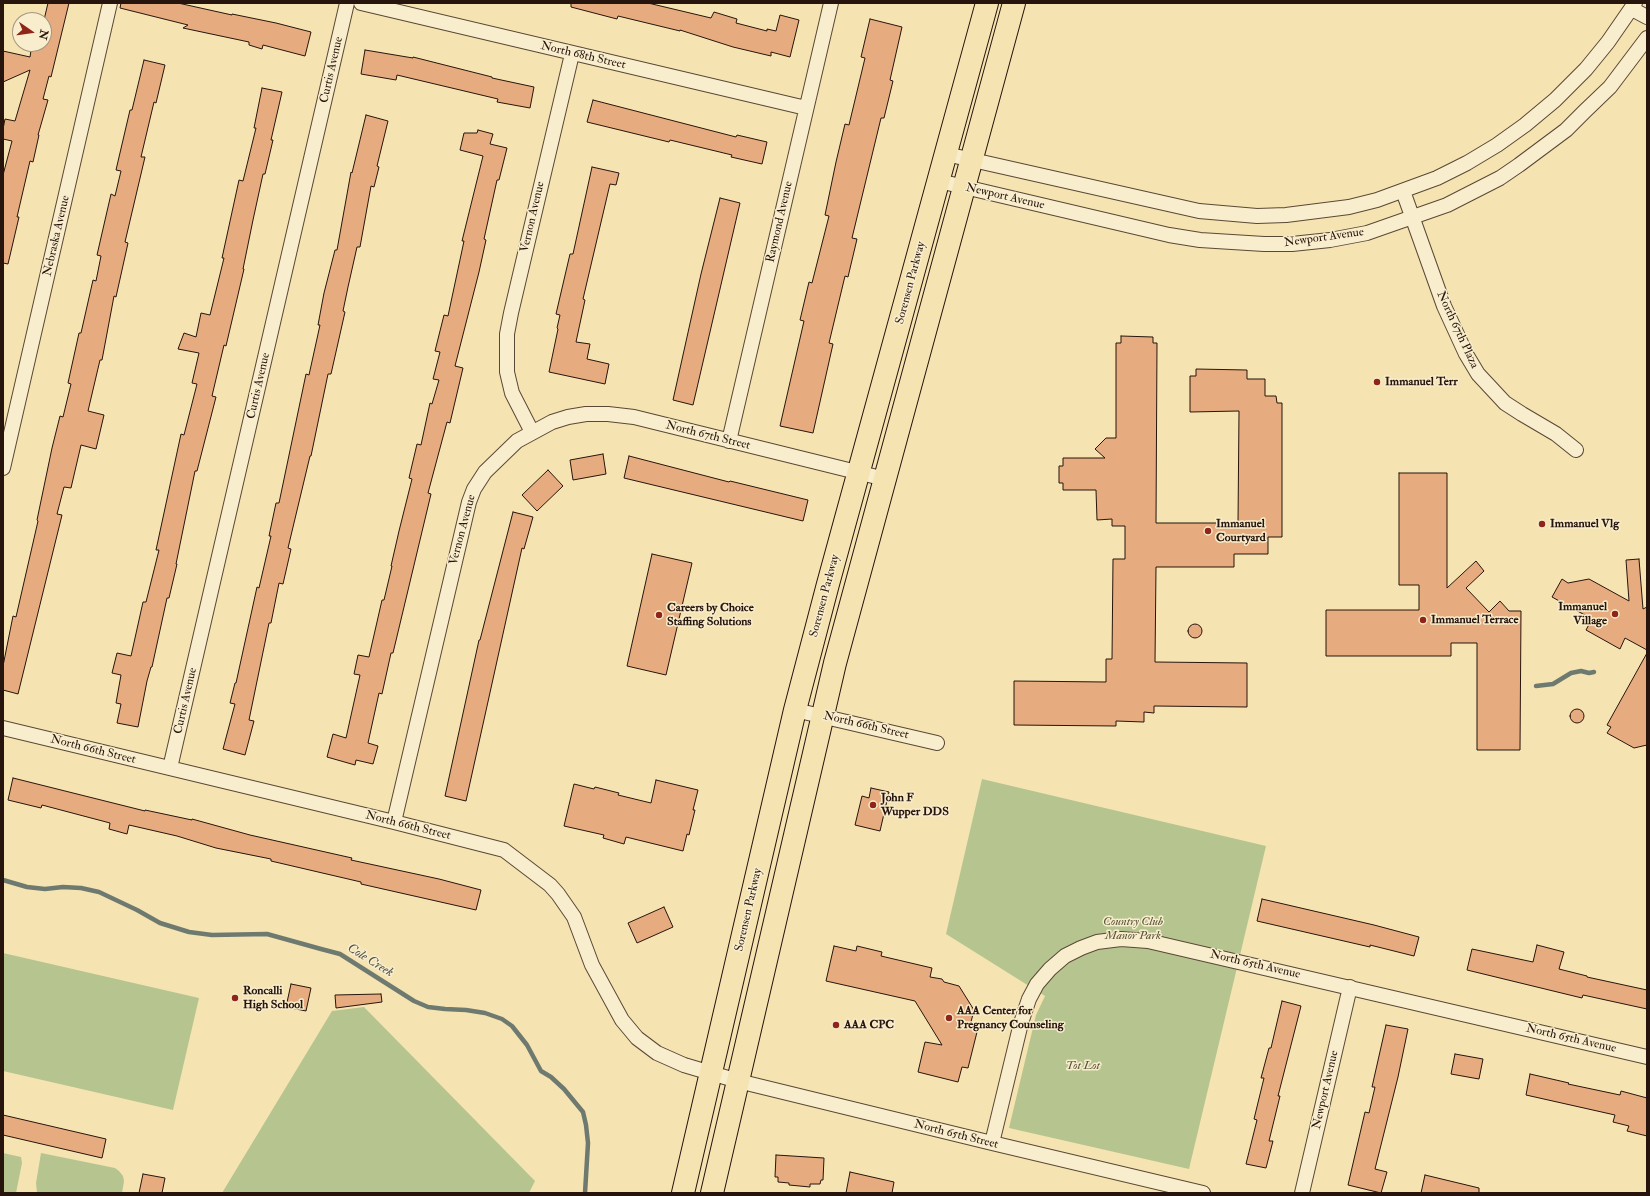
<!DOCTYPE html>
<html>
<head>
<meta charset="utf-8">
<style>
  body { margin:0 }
  #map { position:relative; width:1650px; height:1196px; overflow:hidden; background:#f5e4b1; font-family:"IM FELL Double Pica",serif }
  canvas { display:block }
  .frame { position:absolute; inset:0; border:4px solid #27140d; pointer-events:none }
  .north { position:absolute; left:12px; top:12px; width:40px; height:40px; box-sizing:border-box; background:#f8edcc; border:1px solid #a49680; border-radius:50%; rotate:103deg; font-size:11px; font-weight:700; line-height:16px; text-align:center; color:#27140d }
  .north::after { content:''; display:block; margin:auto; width:14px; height:18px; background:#8f2418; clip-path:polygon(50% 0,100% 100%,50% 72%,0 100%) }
</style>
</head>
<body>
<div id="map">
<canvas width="1650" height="1196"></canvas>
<div class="frame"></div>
<div class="north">N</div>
</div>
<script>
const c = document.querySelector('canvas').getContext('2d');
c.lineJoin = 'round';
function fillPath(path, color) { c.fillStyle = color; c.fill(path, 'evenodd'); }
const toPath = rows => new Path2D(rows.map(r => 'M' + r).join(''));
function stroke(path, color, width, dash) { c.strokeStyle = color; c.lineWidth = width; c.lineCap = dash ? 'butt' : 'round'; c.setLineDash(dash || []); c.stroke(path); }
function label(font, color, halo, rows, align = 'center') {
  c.font = font + ' "IM FELL Double Pica",serif'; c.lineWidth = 3; c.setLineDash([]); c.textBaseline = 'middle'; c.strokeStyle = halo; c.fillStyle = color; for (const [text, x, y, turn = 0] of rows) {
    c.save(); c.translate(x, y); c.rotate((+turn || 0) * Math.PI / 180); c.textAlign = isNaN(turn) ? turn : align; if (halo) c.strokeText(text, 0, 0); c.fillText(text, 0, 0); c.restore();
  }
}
const green = toPath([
  [982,779,1266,846,1189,1169,1009,1128,1036,1015,1045,996,946,934],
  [3,953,199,998,173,1110,3,1071],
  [364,1007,535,1181,529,1193,222,1193,332,1011],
  [3,1153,21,1157,22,1163,16,1193,3,1193],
  [41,1153,115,1168,119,1171,123,1176,124,1181,122,1193,37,1193,36,1183]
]);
const stream = toPath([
  [1536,686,1553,684,1571,673,1581,671,1589,673,1594,672],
  [3,880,27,887,45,889,63,887,81,888,99,892,137,910,160,923,189,932,212,935,267,934,321,949,340,954,414,1001,428,1007,445,1009,466,1010,485,1013,502,1019,512,1026,527,1045,541,1071,551,1077,564,1089,583,1112,586,1125,588,1143,585,1193]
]);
const building = toPath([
  [48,3,69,3,51,77,49,76,43,99,48,100,38,135,39,135,33,162,30,161,17,217,19,217,8,264,3,263,3,175,12,141,3,139,3,129,5,119,15,121,30,70,3,82,3,51,30,57,32,44,44,44,44,20,48,3],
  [121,3,178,3,232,15,232,14,276,23,311,32,305,56,263,45,262,49,249,45,249,42,183,28,188,25,120,8,121,3],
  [571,3,648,3,711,18,714,12,737,19,736,23,767,31,767,29,776,31,780,15,799,20,790,57,771,52,771,56,733,47,680,30,680,31,618,16,617,19,571,7,571,3],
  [870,19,902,27,890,80,893,81,884,118,881,118,852,238,857,239,848,277,845,276,829,343,833,344,813,433,780,426,804,321,800,320,809,282,812,283,829,216,825,215,836,162,845,124,849,125,865,58,861,57,870,19],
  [365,50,413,58,413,57,492,77,492,78,534,87,530,108,497,102,498,99,397,75,396,80,361,74,365,50],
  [144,60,165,65,156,103,154,102,141,157,145,157,125,242,128,243,116,297,114,296,102,360,100,360,88,411,104,415,96,449,81,445,71,488,64,487,57,514,62,515,18,694,3,690,3,666,13,616,16,617,38,521,37,520,52,448,60,416,63,417,71,384,68,383,79,333,81,333,93,280,96,281,101,256,97,255,111,194,115,196,121,171,116,170,130,110,132,110,144,60],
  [262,88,282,92,271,140,273,140,265,174,263,174,253,220,243,269,244,269,226,346,224,345,212,396,216,397,197,471,195,471,176,564,177,564,169,598,167,598,152,667,151,667,147,681,138,727,117,723,121,704,116,703,121,675,112,673,117,653,131,656,143,602,146,602,159,550,156,550,181,434,184,435,197,384,192,383,199,353,178,349,184,333,196,337,201,313,210,315,224,258,222,258,239,180,243,181,256,128,254,128,262,88],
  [593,100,736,137,737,135,767,142,762,164,731,157,732,155,670,140,669,142,587,122,593,100],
  [366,115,388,121,377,166,379,167,374,187,371,186,360,247,357,247,348,287,343,311,345,312,331,374,328,374,311,456,310,456,288,548,291,549,283,584,279,583,271,623,269,623,249,720,254,721,245,755,223,749,235,704,230,703,235,683,236,683,257,587,259,588,271,536,269,536,276,503,279,503,306,374,309,375,320,325,318,325,324,293,335,250,337,250,351,172,352,173,366,115],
  [478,130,493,134,490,144,507,148,499,180,497,180,484,239,486,240,479,272,455,366,463,368,450,423,447,422,428,493,431,494,393,653,391,653,382,694,379,693,368,743,378,746,373,764,356,760,355,765,327,757,333,734,346,738,360,675,354,674,358,655,369,657,382,600,384,600,392,566,391,566,399,531,412,479,409,478,417,444,421,445,430,403,432,404,439,380,433,379,440,352,435,351,444,315,448,316,464,241,462,241,483,156,460,150,464,133,477,133,478,130],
  [592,167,619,173,616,185,610,184,583,299,585,300,576,342,590,344,587,359,609,364,605,384,549,372,558,329,557,328,560,315,556,314,570,254,573,254,592,167],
  [720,198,740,203,693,405,673,400,701,274,720,198],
  [1121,336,1153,337,1153,343,1157,343,1156,523,1238,523,1239,411,1190,412,1190,376,1196,376,1196,369,1247,370,1247,379,1265,379,1265,396,1276,396,1277,403,1282,403,1282,537,1268,537,1268,554,1234,554,1234,567,1156,567,1155,662,1247,663,1247,707,1154,706,1154,713,1144,712,1144,722,1116,721,1116,726,1014,725,1014,681,1106,682,1106,659,1112,659,1113,559,1125,559,1125,526,1112,526,1112,519,1097,520,1096,490,1063,490,1063,483,1059,483,1059,466,1063,466,1063,458,1105,458,1095,449,1106,438,1116,438,1116,343,1121,343,1121,336],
  [603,454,606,474,573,480,570,460,603,454],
  [629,456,729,482,730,481,808,500,803,521,624,478,629,456],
  [548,470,563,486,537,511,522,495,548,470],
  [1399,473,1447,473,1447,588,1476,561,1484,571,1466,588,1489,612,1500,601,1509,611,1521,611,1520,750,1477,750,1477,643,1451,643,1451,656,1326,656,1326,610,1419,610,1419,585,1399,585,1399,473],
  [513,512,533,517,524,549,522,548,466,801,445,796,479,640,480,640,513,512],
  [652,554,692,563,666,675,627,666,652,554],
  [1639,559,1643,609,1647,607,1647,650,1625,638,1620,649,1586,630,1592,619,1552,597,1562,579,1568,583,1589,579,1629,601,1626,560,1639,559],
  '1188 631a7 7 0 1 1 14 0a7 7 0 1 1-14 0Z',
  [1647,653,1647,745,1634,748,1607,733,1611,727,1607,725,1647,653],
  '1570 716a7 7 0 1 1 14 0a7 7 0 1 1-14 0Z',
  [13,778,145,811,145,810,192,820,192,819,250,835,352,858,351,860,439,879,481,890,476,910,361,884,361,882,271,861,271,859,216,848,177,836,129,825,127,834,109,829,110,823,42,805,41,808,8,800,13,778],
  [656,780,698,790,693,810,695,810,689,835,687,834,683,851,626,837,624,844,603,838,604,835,564,826,574,784,594,789,595,787,619,793,618,795,651,803,656,780],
  [871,788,889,792,880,831,855,825,862,796,869,798,871,788],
  [1262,899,1374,925,1419,937,1414,956,1370,945,1370,947,1257,921,1262,899],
  [664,907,673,927,637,943,628,923,664,907],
  [1537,945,1564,952,1559,969,1587,976,1587,977,1647,990,1647,1009,1583,995,1582,998,1467,970,1472,949,1533,962,1537,945],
  [834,946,856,951,857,946,882,952,881,956,932,968,930,977,942,979,944,982,959,986,974,1010,970,1026,978,1028,968,1068,962,1067,958,1082,918,1072,925,1042,942,1045,915,1001,826,981,834,946],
  [291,984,311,988,306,1011,286,1007,291,984],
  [381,994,382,1002,336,1008,335,995,381,994],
  [1282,1001,1301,1006,1278,1096,1280,1096,1269,1141,1273,1141,1266,1168,1246,1164,1257,1120,1254,1119,1264,1078,1261,1078,1269,1048,1271,1048,1282,1001],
  [1386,1025,1408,1029,1398,1077,1375,1169,1387,1172,1381,1193,1348,1185,1365,1112,1369,1113,1375,1087,1372,1087,1386,1025],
  [1455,1054,1483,1059,1479,1079,1451,1074,1455,1054],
  [1530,1074,1569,1083,1568,1084,1620,1095,1621,1091,1647,1098,1647,1136,1627,1131,1629,1126,1613,1122,1615,1115,1526,1095,1530,1074],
  [3,1115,106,1139,102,1158,3,1135,3,1115],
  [776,1155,824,1158,823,1180,821,1180,820,1184,810,1184,810,1187,789,1185,789,1183,778,1182,778,1177,775,1177,776,1155],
  [850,1172,894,1182,892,1193,846,1193,850,1172],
  [143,1174,165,1178,162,1193,139,1193,143,1174],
  [1425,1175,1479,1188,1479,1193,1421,1193,1425,1175]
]);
const street = toPath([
  [361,3,806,108],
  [1632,9,1647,17],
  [946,154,1199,211,1257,216,1286,215,1349,207,1377,200,1437,178,1467,163,1497,145,1525,125,1555,100,1586,69,1608,42,1635,3],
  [939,181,1169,235,1200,240,1264,244,1292,244,1330,240,1367,233,1447,205,1500,178,1519,165,1566,130,1585,111,1610,87,1647,38],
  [1403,191,1444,306,1466,354,1478,374,1505,403,1522,414,1556,434,1576,450],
  [532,432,512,393,507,372,507,334,511,313,572,54],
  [729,441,831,3],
  [3,468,110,3],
  [795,710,937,743],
  [3,728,394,822,504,850,550,885,558,894,574,917,592,965,622,1020,637,1038,657,1053,684,1065,738,1081,992,1143,1203,1193],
  [170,768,347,3],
  [394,822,469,502,474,489,485,472,517,441,552,422,568,417,586,414,608,414,634,417,885,479],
  [992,1143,1021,1023,1029,999,1037,984,1050,969,1065,956,1081,948,1097,942,1121,939,1148,941,1647,1057],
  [1302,1193,1350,987]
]);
const primary = toPath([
  [683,1193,795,710,828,584,987,3],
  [712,1193,835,663,1014,3]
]);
const markers = [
  [1377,382,4,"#8f2418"],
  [1542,524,4,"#8f2418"],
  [1208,531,4,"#8f2418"],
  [1615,614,4,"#8f2418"],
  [659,615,4,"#8f2418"],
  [1423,620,4,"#8f2418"],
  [873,805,4,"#8f2418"],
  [235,998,4,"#8f2418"],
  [949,1018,4,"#8f2418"],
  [836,1025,4,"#8f2418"]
];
const streetNames = [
  ["North 68th Street",583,56,13],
  ["Curtis Avenue",332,70,-77],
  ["Newport Avenue",1005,197,13],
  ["Vernon Avenue",533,217,-77],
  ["Raymond Avenue",780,222,-77],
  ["Nebraska Avenue",57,236,-77],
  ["Newport Avenue",1324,238,-8],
  ["Sorensen Parkway",911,283,-75],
  ["North 67th Plaza",1457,330,65],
  ["Curtis Avenue",259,386,-77],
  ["North 67th Street",708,436,14],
  ["Vernon Avenue",463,530,-75],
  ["Sorensen Parkway",825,596,-75],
  ["Curtis Avenue",186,701,-77],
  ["North 66th Street",866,726,13],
  ["North 66th Street",93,750,14],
  ["North 66th Street",408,826,14],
  ["Sorensen Parkway",749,910,-77],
  ["North 65th Avenue",1255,965,13],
  ["North 65th Avenue",1571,1039,13],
  ["Newport Avenue",1326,1090,-77],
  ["North 65th Street",956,1135,14]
];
const poiNames = [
  ["Immanuel Terr",1385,382],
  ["Immanuel",1216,524],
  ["Courtyard",1216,538],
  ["Immanuel Vlg",1550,524],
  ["Immanuel",1607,607,"right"],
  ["Village",1607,621,"right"],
  ["Careers by Choice",667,608],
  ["Staffing Solutions",667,622],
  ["Immanuel Terrace",1431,620],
  ["John F",881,798],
  ["Wupper DDS",881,812],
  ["Roncalli",243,991],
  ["High School",243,1005],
  ["AAA Center for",957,1011],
  ["Pregnancy Counseling",957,1025],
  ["AAA CPC",844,1025]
];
const parkNames = [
  ["Country Club",1133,922],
  ["Manor Park",1133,936],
  ["Tot Lot",1083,1066]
];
const waterNames = [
  ["Cole Creek",370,961,32]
];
fillPath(green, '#b6c58f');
stroke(stream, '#6e7a70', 4.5);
fillPath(building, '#e6ab7e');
stroke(building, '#27140d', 1);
stroke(street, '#5a4836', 16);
stroke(primary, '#27140d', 24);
stroke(street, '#f8edcc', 14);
stroke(primary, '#f5e4b1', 22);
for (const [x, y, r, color] of markers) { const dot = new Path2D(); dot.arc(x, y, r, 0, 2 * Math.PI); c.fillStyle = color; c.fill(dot); stroke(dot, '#f8edcc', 1.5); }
label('12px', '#27140d', '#f8edcc', streetNames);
label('bold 12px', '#27140d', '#f8edcc', poiNames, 'left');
label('italic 12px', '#59523a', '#f8edcc', parkNames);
label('italic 13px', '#505047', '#f8edcc', waterNames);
</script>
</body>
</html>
